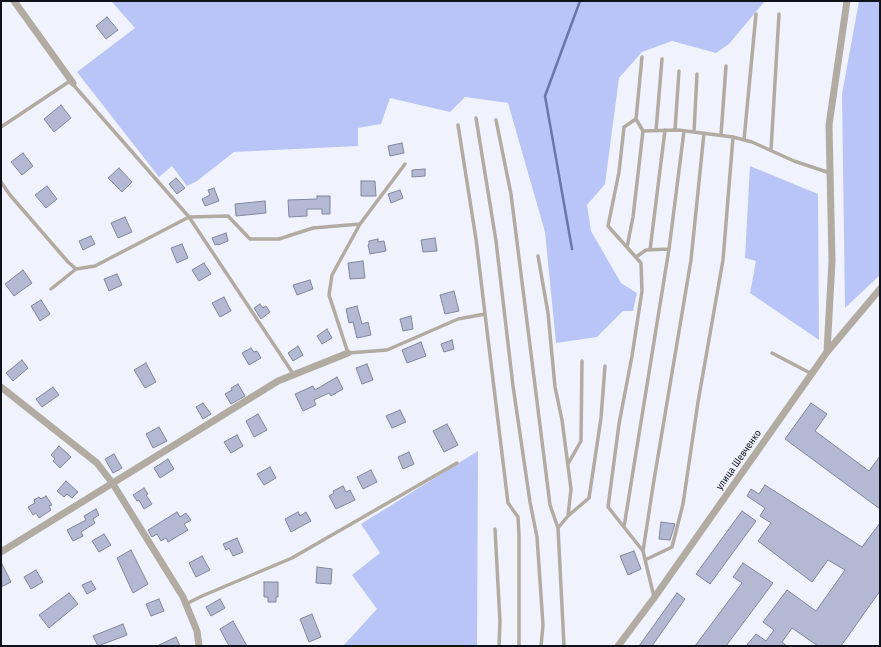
<!DOCTYPE html>
<html>
<head>
<meta charset="utf-8">
<style>
  body { margin:0 }
  #map { position:relative; width:881px; height:647px; overflow:hidden; background:#f0f3fe; font-family:"Fira Sans Condensed",sans-serif }
  canvas { display:block }
  .frame { position:absolute; inset:0; border:2px solid #10121b; pointer-events:none }
</style>
</head>
<body>
<div id="map">
<canvas width="881" height="647"></canvas>
<div class="frame"></div>
</div>
<script>
const c = document.querySelector('canvas').getContext('2d');
c.lineJoin = 'round';
function fillPath(path, color) { c.fillStyle = color; c.fill(path, 'evenodd'); }
const toPath = rows => new Path2D(rows.map(r => 'M' + r).join(''));
function stroke(path, color, width, dash) { c.strokeStyle = color; c.lineWidth = width; c.lineCap = dash ? 'butt' : 'round'; c.setLineDash(dash || []); c.stroke(path); }
function label(font, color, halo, rows, align = 'center') {
  c.font = font + ' "Fira Sans Condensed",sans-serif'; c.lineWidth = 3; c.setLineDash([]); c.textBaseline = 'middle'; c.strokeStyle = halo; c.fillStyle = color; for (const [text, x, y, turn = 0] of rows) {
    c.save(); c.translate(x, y); c.rotate((+turn || 0) * Math.PI / 180); c.textAlign = isNaN(turn) ? turn : align; if (halo) c.strokeText(text, 0, 0); c.fillText(text, 0, 0); c.restore();
  }
}
const green = toPath([
  [111,1,765,1,729,44,716,53,672,41,642,52,619,78,605,184,587,205,591,231,621,283,637,293,633,311,623,311,597,337,556,343,545,232,508,103,465,97,450,112,390,98,381,124,358,128,358,146,234,152,197,181,187,186,172,166,159,177,77,72,135,28],
  [859,1,880,1,880,275,845,308,842,94],
  [750,166,818,194,819,340,750,293,756,261,745,258],
  [478,451,477,646,343,646,377,609,352,575,380,553,361,524]
]);
const stream = toPath([
  [572,249,545,96,580,1]
]);
const building = toPath([
  [107,17,118,30,106,39,96,26,107,17],
  [61,105,71,118,54,132,44,119,61,105],
  [402,143,404,153,390,156,388,146,402,143],
  [23,153,33,166,22,175,11,162,23,153],
  [119,168,132,182,122,192,108,178,119,168],
  [425,169,425,176,412,177,412,170,425,169],
  [176,178,185,188,177,194,169,184,176,178],
  [361,181,375,181,376,196,361,196,361,181],
  [47,186,57,199,46,208,35,195,47,186],
  [214,188,219,201,205,206,202,199,210,195,208,190,214,188],
  [400,190,403,198,391,203,388,194,400,190],
  [317,196,330,196,330,214,322,214,322,209,307,209,307,216,289,217,288,200,317,199,317,196],
  [265,201,266,213,236,216,235,204,265,201],
  [125,217,132,232,118,238,111,223,125,217],
  [226,233,228,241,218,245,218,244,215,245,212,238,226,233],
  [91,236,95,244,83,250,79,241,91,236],
  [435,238,437,251,423,252,421,240,435,238],
  [378,239,378,242,384,241,386,251,370,254,368,245,369,244,369,241,378,239],
  [182,244,188,258,177,263,171,248,182,244],
  [363,261,365,278,350,279,348,263,363,261],
  [204,263,211,274,199,281,192,270,204,263],
  [23,270,32,283,14,296,5,284,23,270],
  [117,274,122,285,109,291,104,279,117,274],
  [310,280,313,289,297,295,293,285,310,280],
  [454,291,459,311,445,314,440,295,454,291],
  [224,297,231,311,220,317,212,303,224,297],
  [41,300,50,314,40,321,31,306,41,300],
  [260,304,263,308,266,306,270,312,261,319,254,308,260,304],
  [357,306,362,324,368,322,371,335,357,338,353,322,349,323,346,309,357,306],
  [411,316,413,329,403,331,400,319,411,316],
  [327,329,332,338,322,344,317,336,327,329],
  [452,340,454,349,444,352,441,344,452,340],
  [421,342,426,356,407,363,402,350,421,342],
  [298,346,303,355,293,361,288,353,298,346],
  [251,348,254,352,257,351,261,358,249,365,242,353,251,348],
  [22,360,28,368,13,381,6,373,22,360],
  [146,363,156,382,145,388,134,370,146,363],
  [367,364,373,380,362,384,356,368,367,364],
  [337,377,343,389,331,396,329,393,314,400,316,405,303,411,295,394,313,386,315,390,337,377],
  [238,384,245,396,231,404,225,394,232,390,231,388,238,384],
  [53,387,59,395,42,407,36,399,53,387],
  [203,403,211,414,203,419,196,407,203,403],
  [811,403,827,414,815,431,869,471,880,456,880,509,785,439,811,403],
  [400,410,406,422,392,428,386,416,400,410],
  [258,414,267,430,254,437,246,421,258,414],
  [447,424,458,445,444,452,433,431,447,424],
  [159,427,167,441,153,448,146,434,159,427],
  [237,435,243,446,231,453,224,442,237,435],
  [59,446,71,457,60,468,53,461,55,459,51,455,59,446],
  [409,452,414,464,403,469,398,457,409,452],
  [114,454,122,468,113,473,105,459,114,454],
  [168,459,174,469,160,478,154,468,168,459],
  [270,467,276,478,264,485,257,474,270,467],
  [371,470,377,482,363,489,357,477,371,470],
  [66,481,78,492,72,498,67,494,64,497,57,491,66,481],
  [765,485,862,547,880,523,880,591,841,646,818,646,792,628,782,642,787,646,746,646,756,634,766,641,774,630,763,622,787,590,816,611,845,570,828,560,812,582,758,541,771,523,760,516,765,508,747,496,751,489,759,494,765,485],
  [343,486,346,492,350,490,355,500,336,509,329,496,334,493,333,491,343,486],
  [144,488,148,494,146,495,152,504,144,509,139,500,137,501,133,495,144,488],
  [46,496,52,505,49,506,51,510,39,518,36,513,33,515,28,507,35,503,34,500,39,497,41,499,46,496],
  [96,509,99,515,93,519,95,523,81,532,83,536,73,541,67,530,86,520,84,516,96,509],
  [742,511,756,521,710,584,696,574,742,511],
  [177,512,180,517,186,513,191,520,184,524,188,530,168,542,166,538,161,541,157,534,152,537,148,530,177,512],
  [298,512,300,516,306,512,311,521,291,532,285,519,298,512],
  [661,522,675,524,670,540,659,539,661,522],
  [104,534,111,545,99,552,92,541,104,534],
  [237,538,243,552,233,556,229,548,226,550,223,544,237,538],
  [131,550,148,584,133,593,117,558,131,550],
  [634,551,641,569,628,575,620,556,634,551],
  [202,556,210,570,196,577,189,563,202,556],
  [1,562,11,582,1,587,1,562],
  [743,563,773,583,726,646,695,646,742,583,733,577,743,563],
  [317,567,332,569,331,584,316,583,317,567],
  [36,570,43,582,31,589,24,577,36,570],
  [91,581,96,589,87,594,82,585,91,581],
  [264,582,278,582,278,597,276,597,276,602,268,602,268,597,264,597,264,582],
  [69,593,78,604,49,628,39,615,69,593],
  [677,593,685,599,652,646,639,646,677,593],
  [159,599,164,611,151,616,146,604,159,599],
  [220,599,225,608,211,616,206,607,220,599],
  [312,614,321,637,309,642,300,619,312,614],
  [233,621,247,646,229,646,220,629,233,621],
  [123,624,127,635,98,646,93,636,123,624],
  [176,637,180,646,157,646,176,637]
]);
const service = toPath([
  [476,118,496,241,513,386,530,502,537,537,543,625,541,646],
  [636,119,624,127,619,172,608,226,641,263,642,291,632,356,619,424,608,507,643,551,654,597],
  [496,120,511,194,550,505,558,528,564,646],
  [458,125,476,239,485,314],
  [1,127,70,81,189,217,294,375],
  [675,130,679,71],
  [643,131,678,130,733,137,752,142,794,161,830,173],
  [656,131,662,59],
  [694,132,697,74],
  [721,135,726,66],
  [744,140,756,14],
  [771,150,779,14],
  [405,164,360,224,332,275,329,295,348,353,387,350,458,319,485,314,508,503,518,517,519,535,519,646],
  [1,182,10,195,68,262,76,269,95,266,189,217,228,216,250,239,279,239,313,228,360,224],
  [627,247,633,217,643,131,636,119,642,57],
  [650,250,665,130],
  [538,256,548,313,555,387,562,420,571,489,568,516,558,528],
  [636,257,646,250,669,249,684,131],
  [51,289,76,269],
  [772,353,812,374],
  [568,464,581,441,582,361],
  [568,516,589,498,601,418,605,366],
  [624,527,669,249],
  [495,529,500,622,499,646],
  [643,551,654,480,691,260,704,133],
  [645,560,672,547,683,504,698,402,723,260,733,137],
  [186,604,202,596,292,558,457,463]
]);
const minor = toPath([
  [14,1,73,83],
  [827,352,832,261,829,125,847,1],
  [1,387,97,463,113,484,183,597,197,631,199,646],
  [1,552,278,381,348,353],
  [618,646,654,598,827,352,880,289]
]);
const streetNames = [
  ["улица Шевченко",739,460,-55]
];
fillPath(green, '#b9c5f7');
stroke(stream, '#6a76aa', 2.5);
fillPath(building, '#b3b9d3');
stroke(building, '#80869f', 1);
stroke(service, '#b2aba1', 3.5);
stroke(minor, '#b2aba1', 7);
label('10px', '#10121b', '#f0f3fe', streetNames);
</script>
</body>
</html>
